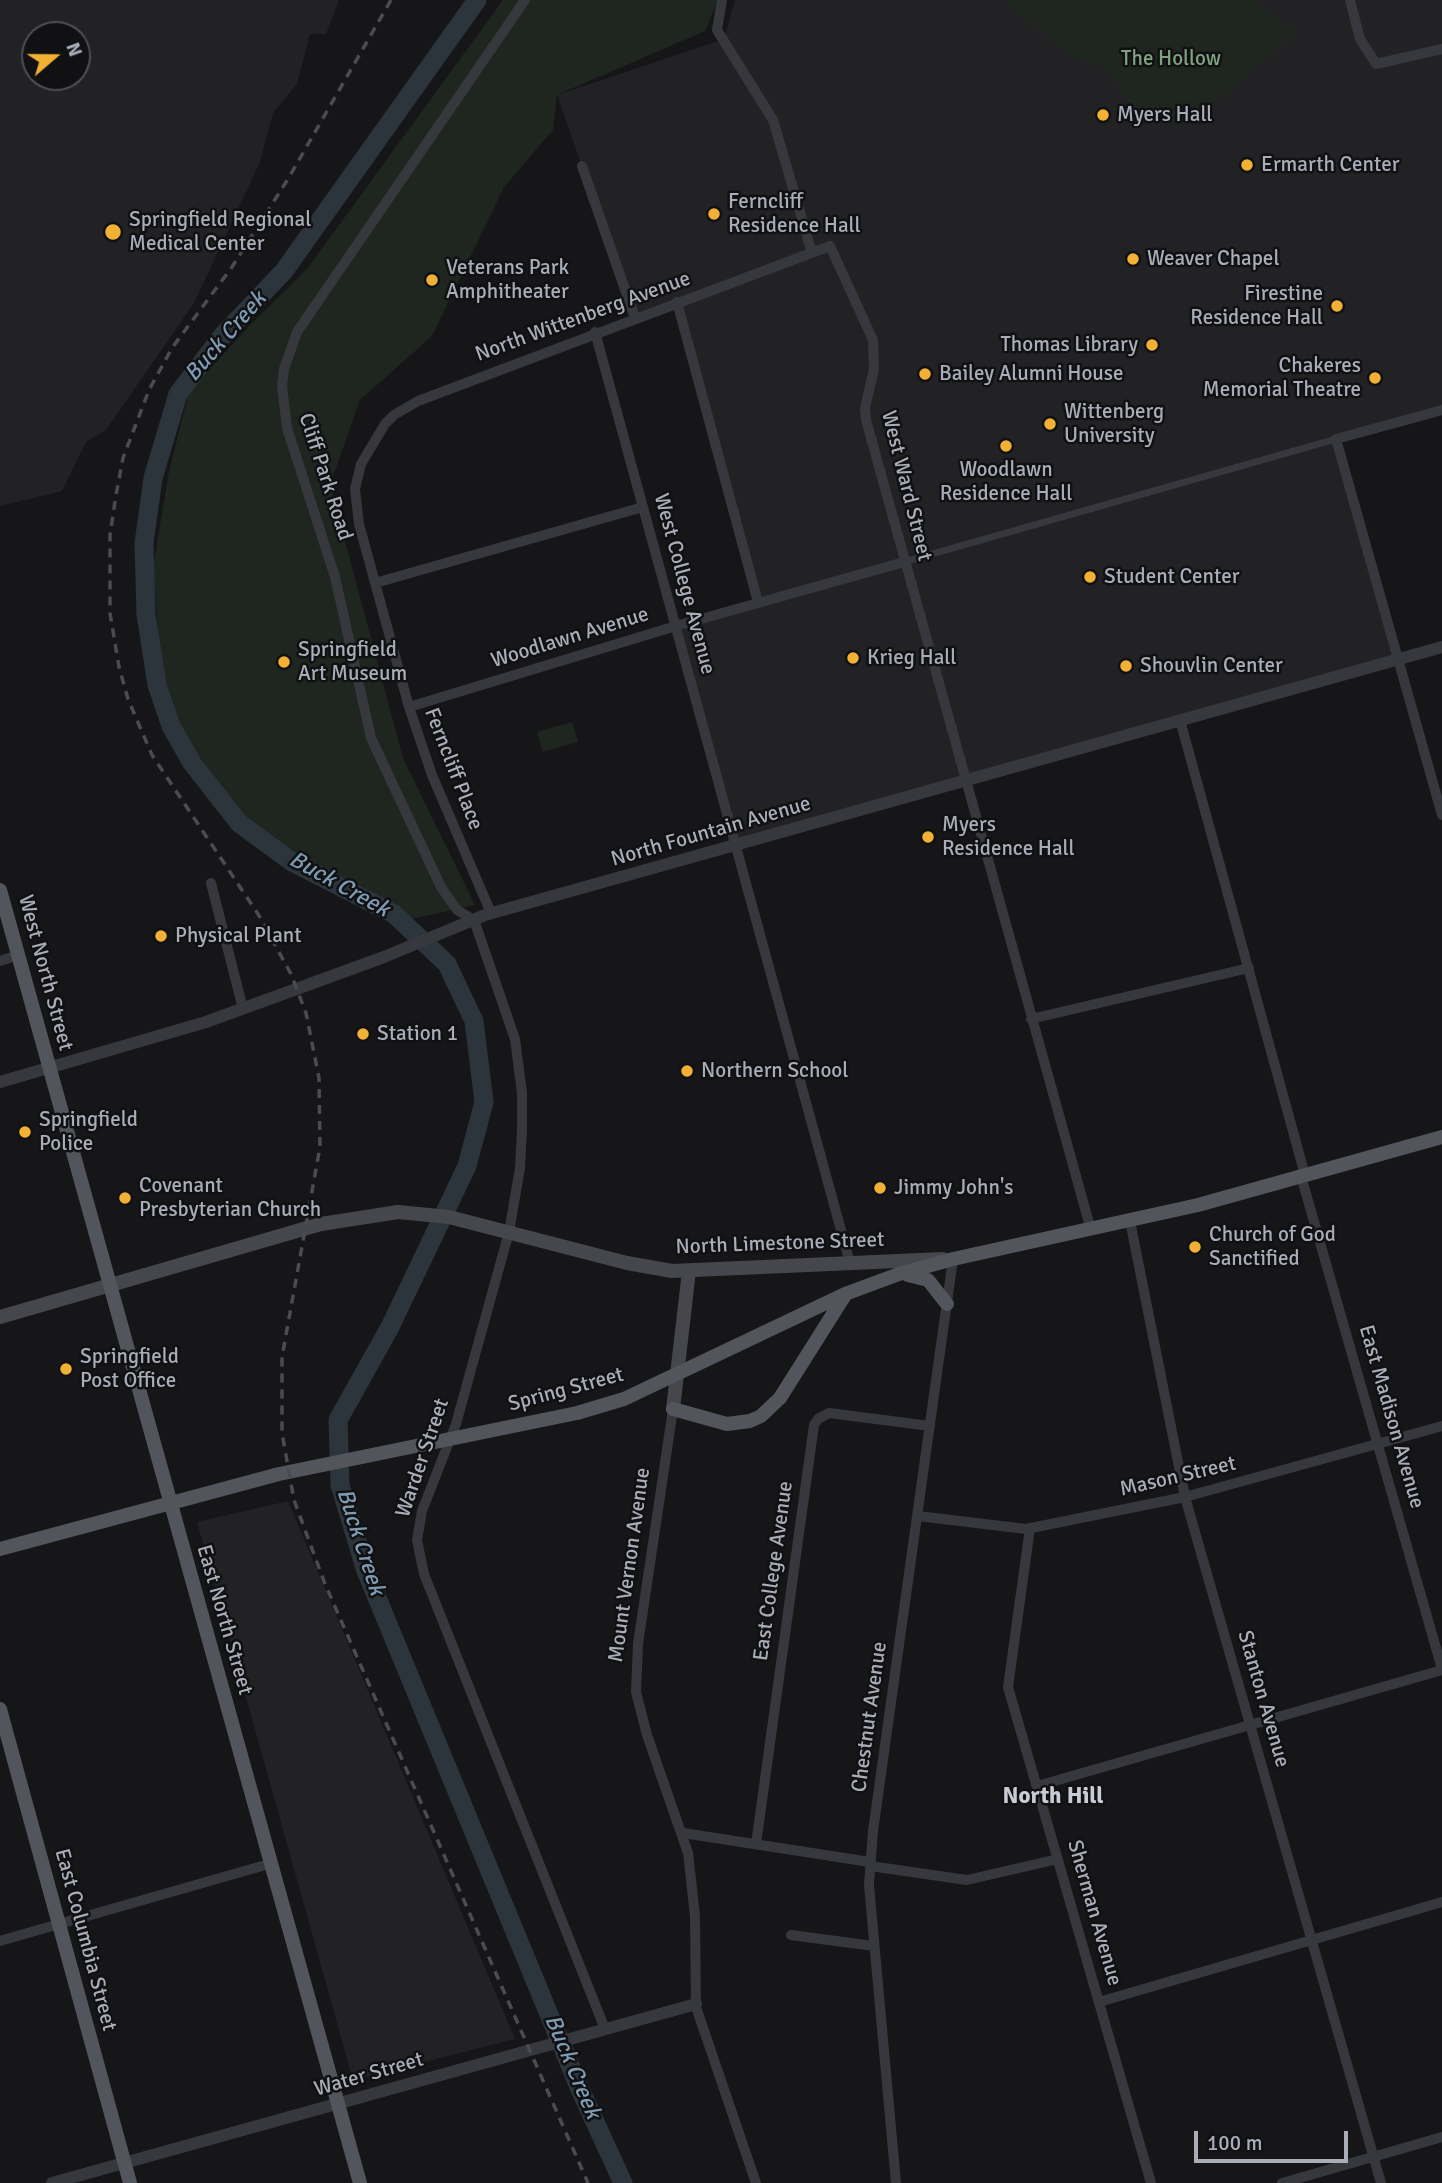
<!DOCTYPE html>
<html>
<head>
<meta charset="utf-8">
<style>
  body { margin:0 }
  #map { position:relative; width:1442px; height:2183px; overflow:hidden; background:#161618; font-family:Signika,sans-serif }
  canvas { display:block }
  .north { position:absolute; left:21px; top:21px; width:70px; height:70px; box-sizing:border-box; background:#111113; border:2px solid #4d4f55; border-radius:50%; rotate:70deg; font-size:19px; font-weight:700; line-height:28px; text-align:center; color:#a8adb8 }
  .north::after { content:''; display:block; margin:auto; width:24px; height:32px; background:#f2b134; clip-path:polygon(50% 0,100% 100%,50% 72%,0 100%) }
  .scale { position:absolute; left:1194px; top:2131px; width:154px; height:32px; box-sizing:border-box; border:4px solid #a8adb8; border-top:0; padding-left:9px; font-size:21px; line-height:24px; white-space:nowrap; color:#a8adb8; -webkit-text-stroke:5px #111113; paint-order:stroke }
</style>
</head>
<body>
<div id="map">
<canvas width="1442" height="2183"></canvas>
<div class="north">N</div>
<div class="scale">100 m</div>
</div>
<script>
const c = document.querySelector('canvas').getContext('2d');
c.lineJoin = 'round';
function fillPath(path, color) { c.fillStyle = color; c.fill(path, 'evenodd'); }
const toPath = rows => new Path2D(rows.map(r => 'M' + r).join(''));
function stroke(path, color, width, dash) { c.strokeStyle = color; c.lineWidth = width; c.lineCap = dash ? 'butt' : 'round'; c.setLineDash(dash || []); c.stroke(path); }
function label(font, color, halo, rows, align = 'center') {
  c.font = font + ' Signika,sans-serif'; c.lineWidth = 5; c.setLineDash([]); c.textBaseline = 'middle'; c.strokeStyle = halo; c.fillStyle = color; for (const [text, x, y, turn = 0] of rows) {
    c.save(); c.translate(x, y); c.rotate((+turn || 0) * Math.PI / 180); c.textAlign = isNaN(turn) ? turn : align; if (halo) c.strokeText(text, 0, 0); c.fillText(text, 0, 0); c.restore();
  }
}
const built = toPath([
  [0,0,339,0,326,34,310,34,297,84,273,113,260,162,194,303,106,430,86,442,62,491,0,506],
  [77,35,77,77,35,77,35,35],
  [735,0,1442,0,1442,409,1337,439,1398,659,736,846,676,626,757,602,678,303,635,318,557,95,724,39],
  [288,1501,515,2039,353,2080,197,1522]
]);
const green = toPath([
  [503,0,718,0,705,31,557,95,553,130,504,187,432,336,360,400,330,485,403,758,475,905,411,919,386,900,296,854,246,820,195,751,175,715,161,664,153,567,169,471,189,392,249,326,307,269],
  [1005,0,1255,0,1277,20,1298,31,1230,91,1184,124,1164,125,1134,110,1106,68,1067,54],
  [572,722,578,742,543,752,537,732]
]);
const river = toPath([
  [477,0,284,271,223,335,178,394,153,478,144,543,146,614,157,685,171,726,192,763,239,823,292,862,394,914,447,964,474,1021,484,1102,467,1166,390,1327,338,1420,340,1485,366,1571,579,2087,623,2183]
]);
const pedestrian = toPath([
  [904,562,1336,439]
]);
const minor = toPath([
  [525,0,297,332,284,369,282,386,287,428,335,577,371,738,441,887,457,910,474,920,515,1039,522,1093,522,1130,520,1168,509,1232,456,1424,422,1511,417,1540,424,1574,605,2029],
  [722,0,717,30,773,120,812,253],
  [1350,0,1360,39,1376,64,1442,49],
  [582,166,635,318],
  [677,302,758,602],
  [595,332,850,1263],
  [1442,410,1336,439,1442,815],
  [375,583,643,507],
  [409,707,676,626,904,562],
  [1180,720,1305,1175],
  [211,883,243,1009],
  [491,913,432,775,409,707,359,524,355,489,361,464,385,424,394,415,418,401,830,246,873,340,874,369,865,408,866,420,1091,1230],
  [0,961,18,955],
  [1031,1019,1249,968],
  [1301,1176,1442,1669],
  [1130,1221,1185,1497,1381,2183],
  [673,1409,638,1644,636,1692,647,1735,688,1853,695,1916,696,2007,756,2183],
  [918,1516,1026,1529,1185,1497,1442,1426],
  [1030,1528,1008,1687,1151,2183],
  [1037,1786,1442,1670],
  [683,1833,870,1862],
  [756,1844,814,1425,818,1419,829,1413,930,1426],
  [870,1866,967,1880,1058,1859],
  [791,1935,874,1946],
  [0,1941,269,1864],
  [1099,2002,1442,1902],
  [896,2183,869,1885,873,1831,953,1259],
  [1282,2183,1442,2137]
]);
const tertiary = toPath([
  [0,1082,206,1022,384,957,485,915,1442,647],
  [52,2183,696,2004]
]);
const secondary = toPath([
  [0,1317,321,1224,398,1212,449,1217,627,1263,672,1271,943,1259],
  [673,1409,689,1271]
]);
const primary = toPath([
  [0,890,360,2183],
  [908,1275,928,1280,947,1304],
  [673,1409,727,1424,750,1421,761,1416,780,1398,845,1295],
  [0,1549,279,1474,577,1413,624,1399,845,1294,899,1274,953,1259,1198,1205,1442,1137],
  [0,1709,130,2183]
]);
const rail = toPath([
  [391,0,288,179,232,267,172,348,149,390,123,458,116,495,110,535,110,613,119,667,128,699,152,755,258,914,291,974,306,1013,319,1078,320,1147,282,1357,282,1433,294,1500,325,1584,588,2183]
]);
const markers = [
  [1103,115,7,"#f2b134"],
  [1247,165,7,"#f2b134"],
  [714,214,7,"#f2b134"],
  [113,232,9,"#f2b134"],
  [1133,259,7,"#f2b134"],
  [432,280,7,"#f2b134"],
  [1337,306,7,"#f2b134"],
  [1152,345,7,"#f2b134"],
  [925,374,7,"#f2b134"],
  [1375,378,7,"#f2b134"],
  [1050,424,7,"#f2b134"],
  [1006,446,7,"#f2b134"],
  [1090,577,7,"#f2b134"],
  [853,658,7,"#f2b134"],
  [284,662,7,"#f2b134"],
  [1126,666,7,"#f2b134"],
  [928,837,7,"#f2b134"],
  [161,936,7,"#f2b134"],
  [363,1034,7,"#f2b134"],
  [687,1071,7,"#f2b134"],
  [25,1132,7,"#f2b134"],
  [880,1188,7,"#f2b134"],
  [125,1198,7,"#f2b134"],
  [1195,1247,7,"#f2b134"],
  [66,1369,7,"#f2b134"]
];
const parkNames = [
  ["The Hollow",1171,59]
];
const poiNames = [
  ["Myers Hall",1117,115],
  ["Ermarth Center",1261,165],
  ["Ferncliff",728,202],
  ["Residence Hall",728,226],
  ["Springfield Regional",129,220],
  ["Medical Center",129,244],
  ["Weaver Chapel",1147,259],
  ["Veterans Park",446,268],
  ["Amphitheater",446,292],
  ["Firestine",1323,294,"right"],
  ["Residence Hall",1323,318,"right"],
  ["Thomas Library",1138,345,"right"],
  ["Chakeres",1361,366,"right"],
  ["Memorial Theatre",1361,390,"right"],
  ["Bailey Alumni House",939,374],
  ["Wittenberg",1064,412],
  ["University",1064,436],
  ["Woodlawn",1006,470,"center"],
  ["Residence Hall",1006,494,"center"],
  ["Student Center",1104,577],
  ["Springfield",298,650],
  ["Art Museum",298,674],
  ["Krieg Hall",867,658],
  ["Shouvlin Center",1140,666],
  ["Myers",942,825],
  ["Residence Hall",942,849],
  ["Physical Plant",175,936],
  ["Station 1",377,1034],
  ["Northern School",701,1071],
  ["Springfield",39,1120],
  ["Police",39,1144],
  ["Covenant",139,1186],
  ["Presbyterian Church",139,1210],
  ["Jimmy John's",894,1188],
  ["Church of God",1209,1235],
  ["Sanctified",1209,1259],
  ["Springfield",80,1357],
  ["Post Office",80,1381]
];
const streetNames = [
  ["North Wittenberg Avenue",583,317,-20],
  ["Cliff Park Road",325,477,72],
  ["West Ward Street",906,486,76],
  ["West College Avenue",684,584,75],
  ["Woodlawn Avenue",570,638,-17],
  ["Ferncliff Place",453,769,69],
  ["North Fountain Avenue",711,832,-16],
  ["West North Street",45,973,75],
  ["North Limestone Street",780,1244,-2],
  ["Spring Street",566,1390,-15],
  ["East Madison Avenue",1391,1417,74],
  ["Warder Street",423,1458,-71],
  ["Mason Street",1178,1477,-13],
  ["Mount Vernon Avenue",630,1565,-82],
  ["East College Avenue",774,1571,-82],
  ["East North Street",224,1620,74],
  ["Stanton Avenue",1263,1699,74],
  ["Chestnut Avenue",870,1717,-82],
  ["Sherman Avenue",1094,1913,74],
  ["East Columbia Street",85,1940,75],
  ["Water Street",369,2075,-16]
];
const waterNames = [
  ["Buck Creek",226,337,-49],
  ["Buck Creek",339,885,29],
  ["Buck Creek",360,1542,72],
  ["Buck Creek",572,2067,67]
];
const neighbourhoodNames = [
  ["North Hill",1053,1797]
];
fillPath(built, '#222225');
fillPath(green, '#1e261f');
stroke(river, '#2c353c', 19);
stroke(pedestrian, '#37383d', 7);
stroke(minor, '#37383d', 10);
stroke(tertiary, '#37383d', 12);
stroke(secondary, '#45474d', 14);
stroke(primary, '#53555c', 14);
stroke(rail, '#4a4c52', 3.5, [9, 7]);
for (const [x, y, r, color] of markers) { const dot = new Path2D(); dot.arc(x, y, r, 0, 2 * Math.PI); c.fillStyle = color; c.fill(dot); stroke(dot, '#111113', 2.5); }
label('21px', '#7fa381', '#111113', parkNames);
label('21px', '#a8adb8', '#111113', poiNames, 'left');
label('21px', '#a8adb8', '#111113', streetNames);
label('italic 23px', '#7f9bb3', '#111113', waterNames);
label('bold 23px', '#c9ccd4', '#111113', neighbourhoodNames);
</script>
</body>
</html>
